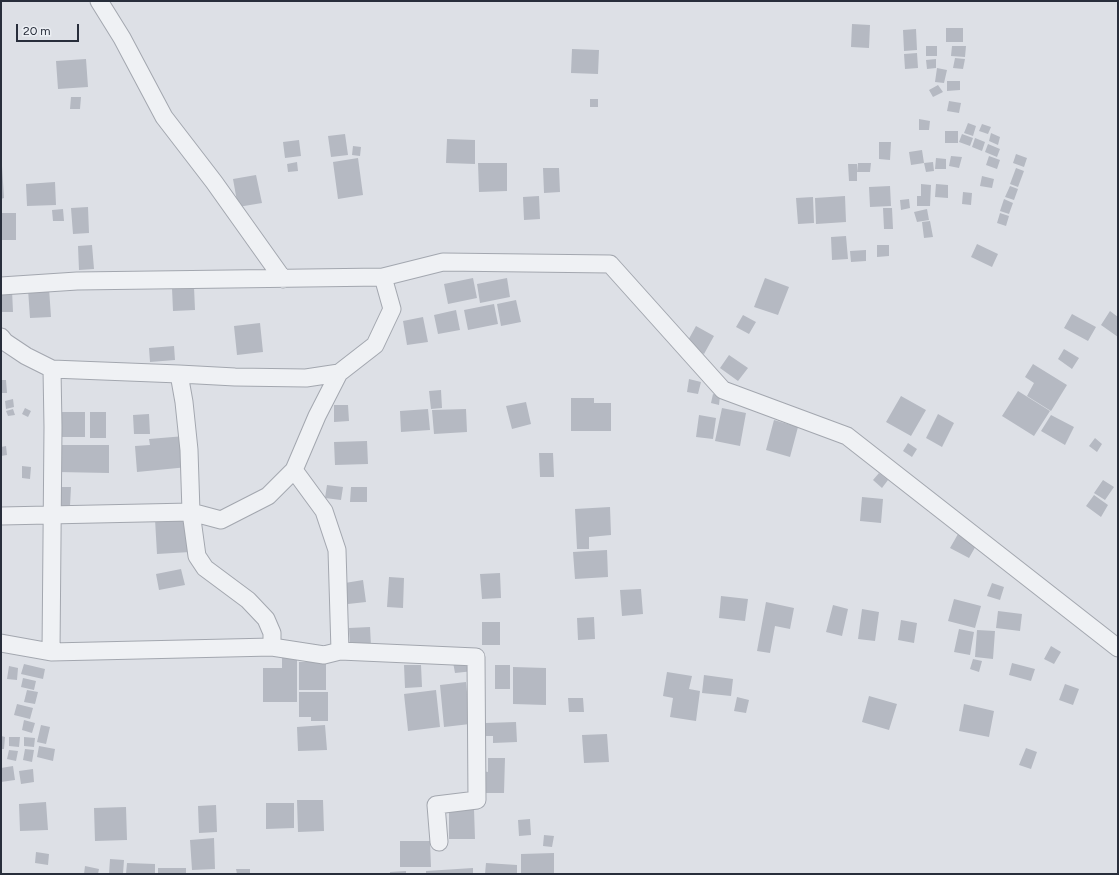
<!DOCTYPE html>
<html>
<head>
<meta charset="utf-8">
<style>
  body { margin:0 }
  #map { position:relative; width:1119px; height:875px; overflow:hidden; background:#dde0e6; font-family:Figtree,sans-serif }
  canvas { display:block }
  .frame { position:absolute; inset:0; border:2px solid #282e3b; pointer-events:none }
  .scale { position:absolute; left:16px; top:24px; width:63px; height:18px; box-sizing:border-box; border:2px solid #282e3b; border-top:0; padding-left:5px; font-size:12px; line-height:14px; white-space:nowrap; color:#282e3b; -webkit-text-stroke:3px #eceff4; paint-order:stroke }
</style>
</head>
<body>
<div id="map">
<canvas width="1119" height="875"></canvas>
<div class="frame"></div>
<div class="scale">20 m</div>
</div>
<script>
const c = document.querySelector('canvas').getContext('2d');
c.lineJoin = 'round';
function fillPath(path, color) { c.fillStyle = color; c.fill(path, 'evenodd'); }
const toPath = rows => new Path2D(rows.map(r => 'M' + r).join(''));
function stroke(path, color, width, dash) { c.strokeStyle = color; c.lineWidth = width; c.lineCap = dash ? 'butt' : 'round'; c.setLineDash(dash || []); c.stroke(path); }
const building = toPath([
  [852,24,870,25,869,48,851,47],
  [946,28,963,28,963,42,946,42],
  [916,29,917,50,904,51,903,30],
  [926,46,937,46,937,56,926,56],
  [952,46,966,46,965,57,951,56],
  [572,49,599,50,598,74,571,73],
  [917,53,918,68,905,69,904,54],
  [955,58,965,59,963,69,953,68],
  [86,59,88,87,58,89,56,61],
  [936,59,936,68,927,69,926,60],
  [937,68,947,70,944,83,935,82],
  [947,81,960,81,960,90,947,91],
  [938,85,943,92,933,97,929,90],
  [71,97,81,97,80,109,70,109],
  [590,99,598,99,598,107,590,107],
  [949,101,961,103,959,113,947,111],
  [919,119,930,121,929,130,919,130],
  [968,123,976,126,973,136,964,133],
  [982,124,991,127,988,134,979,131],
  [945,131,958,131,958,143,945,143],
  [991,133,1000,137,998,145,989,141],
  [345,134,348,155,331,157,328,136],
  [962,134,973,138,970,146,959,142],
  [975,138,985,142,982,151,972,147],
  [447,139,475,140,475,164,446,163],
  [299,140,301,156,285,158,283,142],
  [879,142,891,142,890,160,879,159],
  [988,144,1000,149,997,157,985,152],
  [353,146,361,147,360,156,352,155],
  [922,150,924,163,911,165,909,152],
  [1016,154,1027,158,1024,167,1013,163],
  [951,156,962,157,959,168,949,166],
  [989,156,1000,160,997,169,986,165],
  [358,158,363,195,338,199,333,162],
  [936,158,946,159,946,169,935,169],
  [297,162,298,171,288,172,287,164],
  [933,162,934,171,926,172,924,163],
  [478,163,507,163,507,191,479,192],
  [858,163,871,163,870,172,857,172],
  [848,164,857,164,857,181,849,181],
  [1,166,2,166,4,198,1,199],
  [543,168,559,168,560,192,544,193],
  [1016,168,1024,171,1018,187,1010,184],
  [256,175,262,203,238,207,233,179],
  [982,176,994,179,992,188,980,186],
  [55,182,56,205,27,206,26,184],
  [921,184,931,185,930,206,917,206,917,196,921,196],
  [936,184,948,185,948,198,935,197],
  [890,186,891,206,870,207,869,187],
  [1010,186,1018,189,1014,200,1005,197],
  [963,192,972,193,971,205,962,204],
  [539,196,540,219,524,220,523,197],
  [845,196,846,222,816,224,815,198],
  [813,197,814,223,798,224,796,198],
  [909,199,910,208,901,210,900,200],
  [1004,199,1013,203,1009,214,1000,211],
  [88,207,89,233,73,234,71,208],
  [883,208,892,208,893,229,884,229],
  [63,209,64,221,53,221,52,210],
  [927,209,929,220,917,222,914,212],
  [1,213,16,213,16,240,1,240],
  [1000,213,1009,216,1006,226,997,223],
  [930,221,933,237,924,238,922,222],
  [846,236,848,259,832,260,831,237],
  [977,244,998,254,992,267,971,257],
  [92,245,94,269,79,270,78,246],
  [877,245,889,245,889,256,877,257],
  [866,250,866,261,851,262,850,251],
  [473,278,477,298,448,304,444,284],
  [507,278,510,297,480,303,477,284],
  [765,278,789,287,778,315,754,307],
  [194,287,195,310,173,311,172,288],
  [49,288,51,317,30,318,28,289],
  [1,290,12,290,13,312,1,312],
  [516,300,521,322,501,326,497,304],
  [494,304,498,324,468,330,464,310],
  [456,310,460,330,438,334,434,315],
  [1110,311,1118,317,1118,337,1101,325],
  [1072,314,1096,327,1088,341,1064,328],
  [743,315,756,322,749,334,736,327],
  [423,317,428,342,407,345,403,321],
  [260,323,263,352,237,355,234,326],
  [696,326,714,336,704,354,686,344],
  [174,346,175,360,150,362,149,348],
  [1064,349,1079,358,1072,369,1058,359],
  [729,355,748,368,738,381,720,368],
  [1033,364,1067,385,1051,411,1027,396,1034,383,1025,377],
  [689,379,701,382,698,394,687,392],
  [1,380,6,380,7,393,1,393],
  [441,390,442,408,431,409,429,391],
  [1018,391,1050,411,1034,436,1002,416],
  [713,394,720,396,719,405,711,403],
  [901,396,926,410,911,436,886,422],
  [571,398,594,398,594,403,611,403,611,431,571,431],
  [13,399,14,407,6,409,5,401],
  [526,402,531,424,512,429,506,406],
  [334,405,348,405,349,421,334,422],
  [25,408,31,411,28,417,22,414],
  [722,408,746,413,740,446,715,441],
  [13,409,15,415,8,416,6,411],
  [428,409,430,430,401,432,400,411],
  [466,409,467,432,434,434,432,410],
  [56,412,85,412,85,437,56,437],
  [90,412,106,412,106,438,90,438],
  [149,414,150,434,134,434,133,415],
  [938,414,954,423,942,447,926,438],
  [699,415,716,418,713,439,696,437],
  [1051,415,1074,427,1065,445,1041,431],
  [774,420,798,427,790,457,766,450],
  [185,436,188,467,137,472,135,446,150,445,149,439],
  [1095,438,1102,444,1097,452,1089,446],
  [367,441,368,464,335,465,334,442],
  [908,443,917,449,912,457,903,451],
  [58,445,109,445,109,473,58,472],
  [6,446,7,455,1,456,1,447],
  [539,453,553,453,554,477,540,477],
  [22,466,31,467,30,479,22,478],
  [879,473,888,480,882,488,873,480],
  [1103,480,1114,487,1105,500,1094,493],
  [327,485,343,487,341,500,325,498],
  [58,487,71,487,70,506,58,506],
  [351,487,367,487,367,502,350,502],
  [1094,495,1108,505,1101,517,1086,506],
  [862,497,883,499,881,523,860,521],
  [610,507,611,535,589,537,589,549,577,549,575,509],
  [188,517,190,552,157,554,155,519],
  [958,534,977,544,969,558,950,548],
  [607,550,608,577,575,579,573,552],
  [181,569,185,585,159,590,156,574],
  [500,573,501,598,482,599,480,574],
  [389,577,404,578,403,608,387,607],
  [363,580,366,602,348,604,345,583],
  [992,583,1004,587,1000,600,987,596],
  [641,589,643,614,622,616,620,590],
  [721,596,748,599,745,621,719,618],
  [954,599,981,606,975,628,948,621],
  [766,602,794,608,790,629,775,626,770,653,757,651],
  [833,605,848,609,842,636,826,632],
  [862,609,879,612,875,641,858,639],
  [998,611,1022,614,1020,631,996,628],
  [594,617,595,639,578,640,577,618],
  [901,620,917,623,914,643,898,640],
  [482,622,500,622,500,645,482,645],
  [370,627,371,646,350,648,349,628],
  [959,629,974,632,970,655,954,652],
  [977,630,995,631,993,659,975,657],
  [1051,646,1061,652,1054,664,1044,659],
  [282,658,297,658,297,702,263,702,263,668,282,668],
  [473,659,474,671,455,673,453,662],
  [973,659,982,661,979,672,970,669],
  [299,662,326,662,326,690,299,690],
  [1012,663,1035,669,1031,681,1009,675],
  [24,664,45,669,43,679,21,674],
  [404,665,421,665,422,687,405,688],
  [495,665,510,665,510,689,495,689],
  [9,666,18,668,17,680,7,679],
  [513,667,546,668,546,705,513,704],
  [667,672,692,676,689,689,700,691,696,721,670,717,673,698,663,696],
  [704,675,733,679,731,696,702,693],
  [23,678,36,681,34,690,21,687],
  [466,682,470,724,444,727,440,685],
  [1065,684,1079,689,1073,705,1059,700],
  [27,690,38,692,35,704,24,702],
  [436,690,440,727,408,731,404,694],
  [299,692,328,692,328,721,311,721,311,717,299,717],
  [869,696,897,704,889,730,862,722],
  [737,697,749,700,746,713,734,711],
  [568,698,583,698,584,712,569,712],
  [17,704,33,708,30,719,14,715],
  [964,704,994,711,989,737,959,731],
  [24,720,35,723,32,733,22,730],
  [516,722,517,742,493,743,493,736,486,736,485,723],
  [41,725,50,727,46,744,37,742],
  [325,725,327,750,298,751,297,727],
  [607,734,609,762,584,763,582,735],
  [1,736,5,737,4,749,1,749],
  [9,737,20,737,19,747,9,746],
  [24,737,35,738,34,747,24,746],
  [39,746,55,749,53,761,37,757],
  [1026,748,1037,752,1031,769,1019,765],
  [25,749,34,750,32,762,23,760],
  [9,750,18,751,16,761,7,759],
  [488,758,505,758,504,793,483,793,483,771,488,772],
  [13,766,15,780,1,782,1,768],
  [33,769,34,782,21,784,19,771],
  [297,800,323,800,324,831,298,832],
  [46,802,48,830,20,831,19,804],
  [266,803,294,803,294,828,266,829],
  [216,805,217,832,199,833,198,806],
  [126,807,127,840,95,841,94,808],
  [474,809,475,839,449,839,449,810],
  [530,819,531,835,519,836,518,820],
  [544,835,554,836,552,847,543,846],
  [214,838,215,869,192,870,190,840],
  [400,841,430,841,431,867,400,867],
  [36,852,49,854,48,865,35,863],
  [554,853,554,874,521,874,521,854],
  [110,859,124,860,123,874,109,874],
  [127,863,155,864,155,874,126,874],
  [486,863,517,865,517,874,485,874],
  [85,866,99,869,98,874,84,874],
  [158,868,186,868,186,874,158,874],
  [473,868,473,874,426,874,426,871],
  [236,869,250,869,250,874,237,874],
  [406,871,406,874,390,874,390,872]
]);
const street = toPath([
  [99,1,122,38,164,117,214,182,283,279],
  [1,286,77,281,383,277,443,262,610,264,723,390,847,436,1118,648],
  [1,337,5,342,26,356,52,369],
  [179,374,184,402,189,450,191,512,197,556,205,568,248,600,266,619,272,633,272,647,51,652,53,427,52,369,179,374,235,377,306,378,339,373,375,345,392,309,383,277],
  [1,516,191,512,221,520,268,496,294,470],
  [1,643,51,652],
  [272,647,324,655,340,651,337,550,324,511,294,470,317,416,339,373],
  [340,651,476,657,477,800,436,805,439,842]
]);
fillPath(building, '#b5b9c2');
stroke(street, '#a3a7af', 19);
stroke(street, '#eff1f4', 17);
</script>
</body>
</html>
